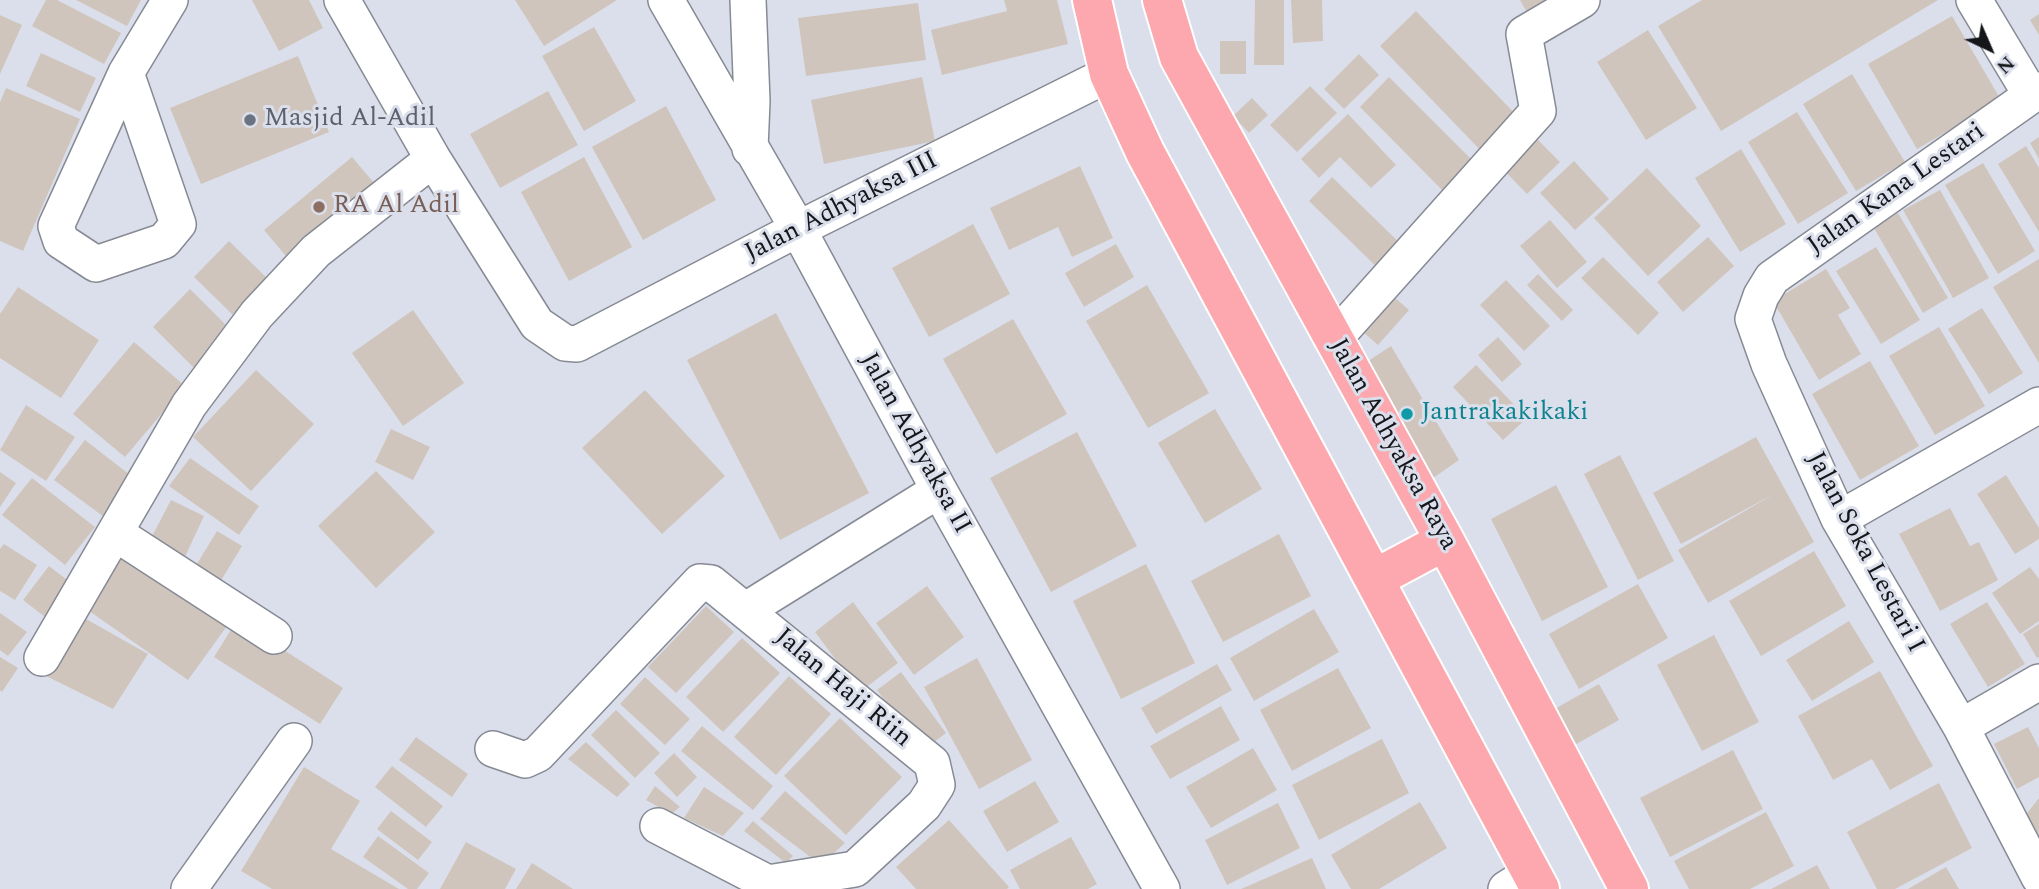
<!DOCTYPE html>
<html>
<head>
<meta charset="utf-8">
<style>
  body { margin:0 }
  #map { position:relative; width:2039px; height:889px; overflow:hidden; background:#dbdfeb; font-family:Spectral,serif }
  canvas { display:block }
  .north { position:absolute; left:1955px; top:14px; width:70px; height:70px; -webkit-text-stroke:5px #dbdfeb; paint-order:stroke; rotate:136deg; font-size:19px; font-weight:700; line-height:28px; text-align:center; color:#15161a }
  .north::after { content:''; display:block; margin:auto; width:24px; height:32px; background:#15161a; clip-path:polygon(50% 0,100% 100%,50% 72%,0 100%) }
</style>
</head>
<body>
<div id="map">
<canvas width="2039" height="889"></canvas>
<div class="north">N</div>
</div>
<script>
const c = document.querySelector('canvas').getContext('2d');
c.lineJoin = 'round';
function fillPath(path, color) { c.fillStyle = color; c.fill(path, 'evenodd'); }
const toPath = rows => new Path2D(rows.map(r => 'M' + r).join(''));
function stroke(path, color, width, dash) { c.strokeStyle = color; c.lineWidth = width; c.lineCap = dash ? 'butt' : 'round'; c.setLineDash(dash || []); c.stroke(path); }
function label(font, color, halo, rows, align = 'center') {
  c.font = font + ' Spectral,serif'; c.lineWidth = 6; c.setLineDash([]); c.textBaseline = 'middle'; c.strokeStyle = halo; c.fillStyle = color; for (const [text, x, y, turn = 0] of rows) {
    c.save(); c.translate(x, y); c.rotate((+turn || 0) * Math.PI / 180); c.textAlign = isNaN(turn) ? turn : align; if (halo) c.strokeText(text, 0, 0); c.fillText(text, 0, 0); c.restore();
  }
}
const building = toPath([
  [46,0,57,0,121,33,104,64,32,26],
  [76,0,141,0,127,26],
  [252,0,309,0,323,28,279,51],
  [515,0,617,0,544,46],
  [1004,0,1057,0,1068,44,942,75,931,30,1007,11],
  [1255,0,1284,0,1284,65,1254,65],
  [1291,0,1322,0,1323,41,1293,43],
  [1520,0,1559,0,1529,16],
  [1702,0,1938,0,1721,131,1658,26],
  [918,3,926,60,806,76,798,18],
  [1416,11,1522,121,1486,156,1380,46],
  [2039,14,2039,35,2030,20],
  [0,15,22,25,0,74],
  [1952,16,2001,100,1917,149,1868,64],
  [594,27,636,101,584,131,542,56],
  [1648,30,1697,108,1646,140,1597,62],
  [1220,41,1246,41,1246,74,1220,74],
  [41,53,96,78,80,112,26,86],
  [1359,54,1379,75,1344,109,1324,89],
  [298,56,329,132,201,184,170,108],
  [1852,74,1905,162,1856,191,1803,104],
  [922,77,935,141,824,164,811,100],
  [1389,77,1478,166,1448,196,1360,107],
  [1310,86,1337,113,1297,152,1270,125],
  [6,88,80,119,23,251,0,241,0,102],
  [548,91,578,145,500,188,470,134],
  [1252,98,1268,115,1249,133,1233,116],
  [666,106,716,200,643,240,592,147],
  [1797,112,1848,193,1798,224,1748,142],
  [1348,114,1396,165,1371,188,1340,157,1319,178,1301,159],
  [1528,130,1560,162,1527,194,1496,162],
  [2039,137,2039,159,2030,143],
  [2026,146,2039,168,2039,232,1998,164],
  [1741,149,1786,224,1740,252,1695,178],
  [352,157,374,183,286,256,264,230],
  [584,157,632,247,569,281,521,192],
  [1574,161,1609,199,1575,230,1540,193],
  [1983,163,2035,251,1998,274,1945,185],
  [1080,166,1113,238,1072,257,1058,227,1009,250,990,208],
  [1647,168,1701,226,1648,276,1594,218],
  [1332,177,1410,253,1387,277,1309,201],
  [1940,190,1989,278,1953,298,1903,210],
  [1898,213,1948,298,1923,313,1874,228],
  [1550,220,1587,262,1557,288,1520,246],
  [973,224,1010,294,929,337,892,268],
  [1708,237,1734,266,1683,312,1657,282],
  [229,241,271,282,236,318,194,277],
  [1116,244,1134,277,1084,307,1065,273],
  [1876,247,1920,320,1881,344,1836,271],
  [1603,257,1659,313,1638,335,1581,278],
  [2039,259,2039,363,1993,287],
  [1826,269,1850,308,1838,315,1861,354,1819,380,1773,301],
  [1538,274,1573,310,1562,321,1527,285],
  [1506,280,1550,326,1524,351,1480,305],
  [1147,285,1209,393,1148,428,1086,321],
  [18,287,99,340,61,398,0,358,0,314],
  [190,289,232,331,195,369,153,327],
  [1394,297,1409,310,1378,345,1363,332],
  [1982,308,2023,373,1989,394,1948,329],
  [413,310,464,383,403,426,352,353],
  [776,313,869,493,780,540,687,360],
  [1013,319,1067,414,996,454,943,359],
  [1939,327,1985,406,1935,435,1889,356],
  [1498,337,1522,364,1502,382,1478,355],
  [134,342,185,386,125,457,73,414],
  [1391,346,1459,460,1423,485,1356,369],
  [1870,361,1919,446,1860,480,1812,394],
  [1476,365,1527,418,1503,440,1453,387],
  [256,370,314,424,251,491,193,437],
  [645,390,725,476,662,534,582,448],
  [26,405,75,437,46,481,0,450],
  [1215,409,1262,489,1205,523,1158,443],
  [391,429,430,447,413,480,375,462],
  [1077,432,1137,546,1051,592,990,478],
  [1756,437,1814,542,1708,603,1678,550,1774,494,1681,544,1653,493],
  [85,440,134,478,104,517,54,480],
  [1620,455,1674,561,1638,580,1584,474],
  [190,458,259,506,239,535,169,486],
  [376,471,435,532,376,588,318,526],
  [0,472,16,483,0,507],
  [2006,475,2039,528,2039,539,2015,554,1977,494],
  [32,478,95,527,65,565,2,515],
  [1556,485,1608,587,1542,621,1491,519],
  [171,500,204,516,183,561,148,544],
  [1950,508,1970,546,1979,542,1998,580,1940,611,1899,534],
  [217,531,242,546,217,587,192,572],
  [1279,534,1311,596,1223,642,1191,581],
  [4,544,37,565,15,600,0,591,0,549],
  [121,551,227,626,188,680,82,606],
  [1814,551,1846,606,1761,656,1729,601],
  [1146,564,1195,663,1121,699,1073,601],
  [49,566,75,586,49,620,23,600],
  [2030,567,2039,579,2039,621,2020,634,1992,593],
  [1638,584,1668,638,1579,689,1549,634],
  [927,586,964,637,914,675,876,623],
  [853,602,898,663,860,692,815,632],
  [1987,602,2025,664,1988,687,1950,624],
  [706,606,734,632,676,693,648,667],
  [1314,609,1339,652,1254,701,1230,658],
  [0,613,27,632,8,656,0,650],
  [79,615,148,654,113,709,42,674],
  [237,620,343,688,320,724,214,657],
  [1849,621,1874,662,1812,701,1786,660],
  [2039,624,2039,657,2037,658,2023,634],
  [1714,635,1759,722,1702,751,1657,665],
  [742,638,780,673,723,732,686,697],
  [0,657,18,668,2,692,0,690],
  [977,658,1032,760,979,789,924,687],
  [1217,664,1232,690,1156,734,1141,708],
  [1338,668,1371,728,1292,771,1260,710],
  [1880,671,1933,766,1890,790,1872,759,1833,780,1798,716],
  [901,672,946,733,922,751,877,690],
  [789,676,831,714,776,775,734,737],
  [645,677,690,719,665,745,620,704],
  [1599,684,1619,720,1571,747,1551,711],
  [1221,706,1240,740,1170,779,1150,746],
  [616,710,660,753,635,778,591,735],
  [840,718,902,777,846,835,784,776],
  [702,726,773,786,753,810,681,751],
  [2028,727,2039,748,2039,777,2017,789,1994,744],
  [416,737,468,774,452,797,399,760],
  [1382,739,1409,793,1319,840,1292,785],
  [586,742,630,784,617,797,568,759],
  [1253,748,1277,790,1211,828,1186,787],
  [1733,750,1763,809,1670,857,1640,798],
  [674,753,697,777,677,797,654,773],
  [392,766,443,806,426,827,375,787],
  [304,767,360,801,331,849,399,889,272,889,241,871],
  [1035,781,1059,822,1007,852,983,811],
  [1939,783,1972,848,1895,889,1877,889,1847,832],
  [655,786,680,807,671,814,646,800],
  [704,787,744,813,723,836,684,818],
  [785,791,845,843,821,865,760,819],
  [2039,798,2039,834,2021,821],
  [1420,802,1447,848,1379,889,1351,889,1331,855],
  [1278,803,1300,848,1227,885,1205,840],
  [391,811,432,842,418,860,377,829],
  [1766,812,1794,866,1750,889,1689,889,1674,861],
  [949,820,1009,887,1007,889,916,889,896,867],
  [753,821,793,856,786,863,744,831],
  [378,836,429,873,417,889,408,889,363,857],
  [1071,837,1097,884,1088,889,1020,889,1010,870],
  [466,842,516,869,505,889,440,889],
  [1312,858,1326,889,1241,889],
  [532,863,573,889,516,889],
  [1817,865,1830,889,1771,889],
  [1946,867,1959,889,1908,889]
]);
const minor = toPath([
  [342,0,433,159,537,324,565,343,577,344,798,229,1109,74],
  [666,0,798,229,939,490,1162,889],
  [748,0,752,101,750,149],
  [1974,0,2031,95],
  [126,73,178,224,164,241,96,264,61,241,56,226,126,73,170,0],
  [2039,90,1772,278,1761,296,1753,319,1769,364,1839,519,1961,727,2039,877],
  [1334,339,1538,111,1524,34,1582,0],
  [1839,519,2039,405],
  [115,533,274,636],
  [746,610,939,490],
  [42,658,189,405,257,314,316,251,433,159],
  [1961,727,2039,682],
  [493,749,525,760,538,754,700,582,711,583,932,763,937,785,924,805,855,869,768,883,764,889],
  [658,826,768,883],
  [189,889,294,741],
  [1506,889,1531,873]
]);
const major = toPath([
  [1092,0,1109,74,1145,152,1540,889],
  [1162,0,1179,57,1445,541,1629,889],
  [1374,579,1445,541]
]);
const markers = [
  [250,120,7,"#6b7280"],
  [319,207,7,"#8d6e63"],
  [1407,414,7,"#0f9aa8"]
];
const worshipNames = [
  ["Masjid Al-Adil",264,120]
];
const streetNames = [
  ["Jalan Kana Lestari",1897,190,-35],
  ["Jalan Adhyaksa III",842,208,-27],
  ["Jalan Adhyaksa II",914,444,61],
  ["Jalan Adhyaksa Raya",1392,445,61],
  ["Jalan Soka Lestari I",1864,553,62],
  ["Jalan Haji Riin",842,689,40]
];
const educationNames = [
  ["RA Al Adil",333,207]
];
const cultureNames = [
  ["Jantrakakikaki",1421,414]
];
fillPath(building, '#cfc5bc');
stroke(minor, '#868a94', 38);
stroke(major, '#fff', 42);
stroke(minor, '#fff', 35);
stroke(major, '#fda7ae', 38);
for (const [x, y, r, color] of markers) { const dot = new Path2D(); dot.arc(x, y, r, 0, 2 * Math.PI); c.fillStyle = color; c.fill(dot); stroke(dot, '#dbdfeb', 2.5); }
label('26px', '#5b616d', '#dbdfeb', worshipNames, 'left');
label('26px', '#15161a', '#dbdfeb', streetNames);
label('26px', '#785e54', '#dbdfeb', educationNames, 'left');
label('26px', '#0d838f', '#dbdfeb', cultureNames, 'left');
</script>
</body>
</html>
